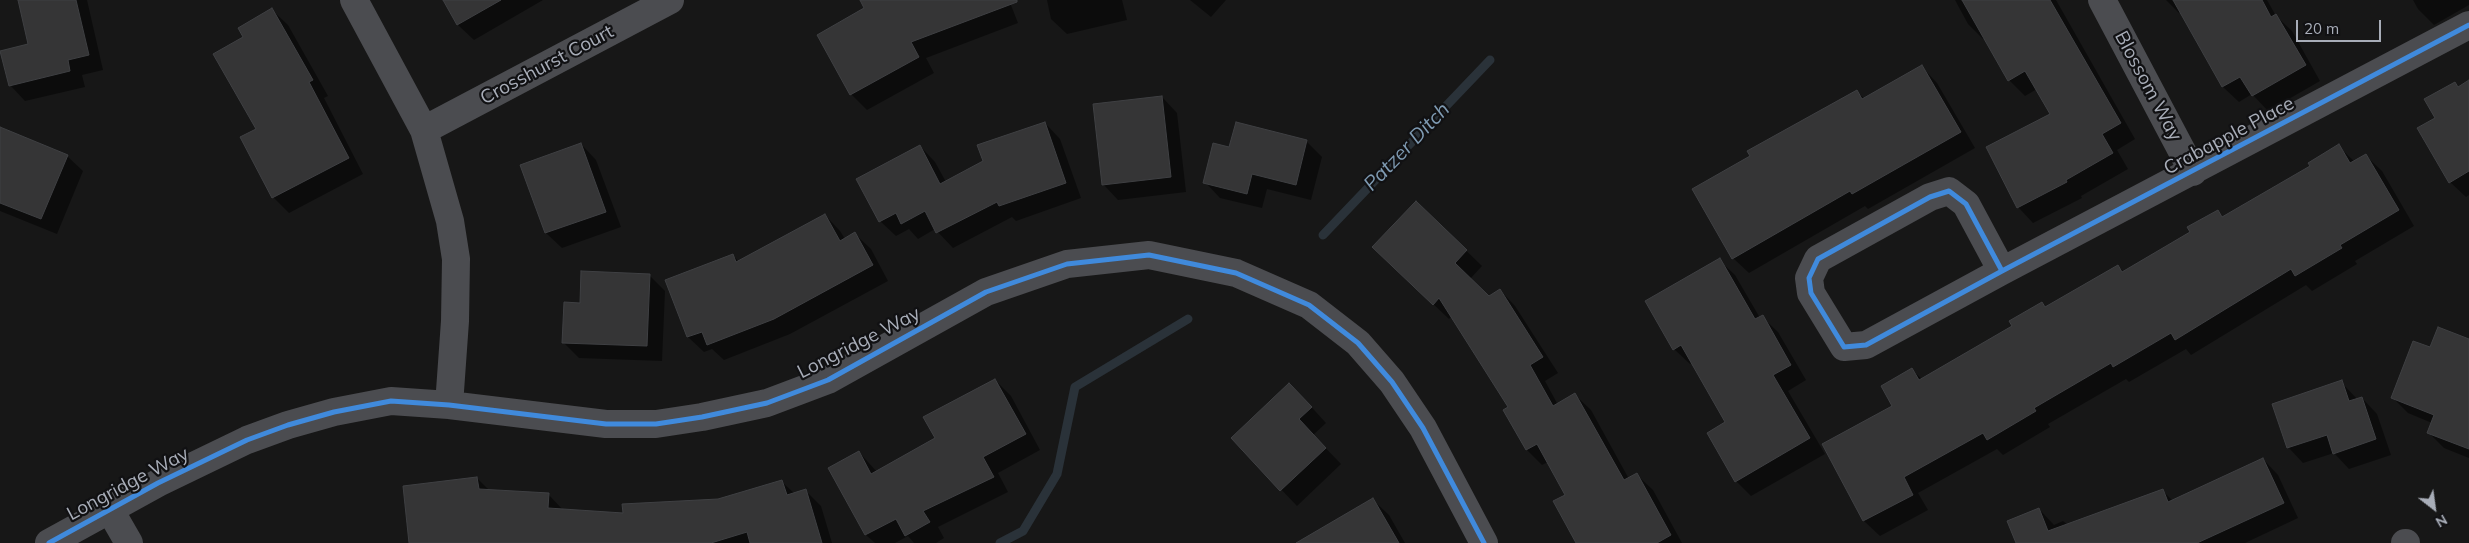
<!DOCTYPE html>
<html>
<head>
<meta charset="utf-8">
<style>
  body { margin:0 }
  #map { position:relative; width:2469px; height:543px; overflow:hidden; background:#171717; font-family:Mulish,sans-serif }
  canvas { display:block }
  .north { position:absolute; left:2409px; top:483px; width:50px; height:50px; -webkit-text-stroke:4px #111113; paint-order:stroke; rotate:150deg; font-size:14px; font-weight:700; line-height:20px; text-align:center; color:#a8adb8 }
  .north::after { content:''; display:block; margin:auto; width:18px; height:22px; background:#a8adb8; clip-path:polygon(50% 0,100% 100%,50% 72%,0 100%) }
  .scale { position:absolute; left:2296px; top:20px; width:85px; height:22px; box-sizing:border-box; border:2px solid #a8adb8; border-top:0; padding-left:6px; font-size:15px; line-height:18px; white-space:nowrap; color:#a8adb8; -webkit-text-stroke:4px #111113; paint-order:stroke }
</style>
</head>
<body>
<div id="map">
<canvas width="2469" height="543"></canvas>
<div class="north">N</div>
<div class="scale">20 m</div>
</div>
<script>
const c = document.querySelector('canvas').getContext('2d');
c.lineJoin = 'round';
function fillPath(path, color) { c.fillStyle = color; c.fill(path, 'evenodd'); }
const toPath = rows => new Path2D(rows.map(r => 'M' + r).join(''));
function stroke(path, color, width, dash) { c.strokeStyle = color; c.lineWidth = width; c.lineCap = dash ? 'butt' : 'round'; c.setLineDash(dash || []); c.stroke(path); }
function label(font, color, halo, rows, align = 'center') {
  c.font = font + ' Mulish,sans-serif'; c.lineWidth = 4.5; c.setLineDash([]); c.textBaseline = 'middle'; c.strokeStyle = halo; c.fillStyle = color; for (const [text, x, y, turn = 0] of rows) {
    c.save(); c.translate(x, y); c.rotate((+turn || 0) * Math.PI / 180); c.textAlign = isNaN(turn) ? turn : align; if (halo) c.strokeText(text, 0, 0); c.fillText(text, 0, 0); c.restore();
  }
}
const shadow = toPath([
  [19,0,87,0,103,70,82,75,85,87,25,101,10,85,29,45],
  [444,0,543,0,474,40,458,25],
  [861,0,1009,0,1018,23,926,58,934,73,867,110,851,94,866,9],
  [1047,0,1122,0,1127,20,1067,34,1051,19],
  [1190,0,1226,0,1211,17],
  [1955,0,2056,0,2135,139,2117,150,2128,169,2081,196,2082,198,2033,223,2018,207,2052,115,2037,89,2025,96,2009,80,1985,38,1983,39,1968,24],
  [2166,0,2267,0,2276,16,2292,31,2320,81,2268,111,2252,94,2239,102,2223,87,2181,12,2179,13],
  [2413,0,2469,0,2469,5,2434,25,2418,9],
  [272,10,288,25,328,96,324,98,363,174,289,213,273,197,244,38],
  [1922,67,1937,83,1975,148,1868,209,1865,206,1749,273,1733,258,1751,156,1857,92,1865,99],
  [2469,81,2469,195,2466,197,2450,182,2455,83,2459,87],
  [1162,97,1177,113,1186,192,1118,200,1103,184],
  [1045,123,1060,139,1081,198,1016,221,1012,217,953,248,935,229,918,239,909,229,896,236,880,221,920,146,935,162,946,182,984,161],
  [0,128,67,156,83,171,57,234,0,211],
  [1306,141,1322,157,1311,200,1267,189,1262,208,1220,198,1205,182,1230,149],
  [581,144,596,160,621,227,562,248,546,233,522,166],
  [2338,146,2355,162,2366,156,2382,171,2414,226,2355,261,2357,264,2312,291,2306,285,2191,355,2186,349,2129,382,2126,379,2048,424,2050,427,2003,455,1997,449,1918,493,1928,510,1880,536,1864,521,1824,444,1893,406,1912,370,1922,379,2014,326,2042,303,2046,308,2118,266,2124,272,2192,233,2217,211,2224,218,2312,167],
  [1416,202,1482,266,1470,279,1488,297,1500,290,1515,306,1558,373,1545,381,1558,405,1575,395,1591,410,1629,479,1637,475,1653,490,1682,543,1577,543,1566,495,1548,462,1542,465,1527,450,1510,408,1452,316,1449,319,1389,262],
  [825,215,840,231,845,239,855,234,871,249,888,281,790,334,724,360,712,349,704,352,688,337,667,281,733,255,739,262],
  [1719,260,1735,275,1760,318,1762,317,1778,332,1806,380,1788,391,1825,454,1751,496,1736,481,1727,423,1692,363,1690,364,1674,349],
  [649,275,665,291,662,361,579,358,563,342,581,304],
  [2469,341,2469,458,2444,448,2429,433,2432,423,2408,413,2393,398,2430,349],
  [995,380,1011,396,1040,450,998,473,1008,492,938,527,944,538,936,543,914,543,908,536,895,543,875,543,866,535,830,468,859,452,877,472,936,439],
  [2341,382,2358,400,2362,398,2377,414,2391,455,2349,469,2334,453,2303,463,2288,447],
  [1305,400,1326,423,1313,435,1341,464,1297,506,1232,438],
  [2263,459,2278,475,2298,518,2245,543,2018,543,2039,509,2054,525,2063,521,2068,525,2163,491,2173,501],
  [477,478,490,491,548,494,564,511,624,514,718,500,782,482,795,494,806,491,821,506,832,543,410,543],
  [1373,500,1389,515,1405,543,1322,543]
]);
const stream = toPath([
  [1323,235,1490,60],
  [1000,543,1023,531,1057,474,1075,387,1188,319]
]);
const building = toPath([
  [18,0,76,0,89,55,68,60,70,71,9,86,0,51,28,44,18,0],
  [443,0,501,0,457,25,443,0],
  [860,0,1017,0,1017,2,911,42,919,57,850,95,817,35,864,8,860,0],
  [1962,0,2050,0,2121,123,2102,134,2113,153,2066,180,2067,182,2017,208,1986,147,2050,114,2025,71,2008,81,1962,0],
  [2173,0,2262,0,2271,17,2276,14,2306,65,2252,96,2240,77,2222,87,2173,0],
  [272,8,313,80,309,82,349,158,272,198,240,137,256,129,213,54,243,37,238,28,272,8],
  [1922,65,1961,132,1852,194,1850,191,1732,259,1692,189,1750,156,1747,151,1857,90,1862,99,1922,65],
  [2469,80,2469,171,2449,183,2417,128,2435,118,2424,99,2455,82,2458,87,2469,80],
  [1162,96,1171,177,1102,185,1093,104,1162,96],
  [1045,122,1066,183,999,206,997,202,936,233,925,211,901,224,896,213,879,222,856,179,920,145,940,184,983,161,977,145,1045,122],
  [1236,122,1307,140,1296,185,1252,174,1247,194,1203,183,1213,143,1229,147,1236,122],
  [0,127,68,155,41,219,0,203,0,127],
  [581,143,606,212,545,233,520,165,581,143],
  [2339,144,2350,163,2366,154,2399,210,2340,245,2342,248,2295,276,2291,269,2175,340,2171,333,2113,367,2111,363,2034,408,2036,411,1987,440,1983,433,1904,477,1913,495,1863,521,1822,444,1892,406,1881,386,1912,368,1919,380,2012,326,2009,321,2042,302,2045,307,2118,265,2122,272,2190,232,2187,227,2218,210,2222,217,2310,166,2308,163,2339,144],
  [1416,201,1467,250,1455,263,1489,296,1500,289,1543,357,1530,365,1553,406,1575,393,1624,480,1637,473,1671,535,1657,543,1576,543,1553,501,1565,495,1537,444,1526,450,1503,410,1508,407,1439,298,1433,305,1372,247,1416,201],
  [825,214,840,241,855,232,873,265,774,319,707,345,702,332,687,337,665,280,733,254,736,262,825,214],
  [1720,258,1755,319,1763,315,1791,365,1773,375,1810,438,1735,482,1707,433,1725,422,1681,345,1673,350,1645,301,1720,258],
  [581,271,650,274,647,346,562,343,564,302,580,303,581,271],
  [2438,327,2469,339,2469,449,2427,433,2434,415,2391,398,2413,341,2430,347,2438,327],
  [995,379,1026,434,983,457,994,477,923,511,930,522,905,536,896,519,865,535,828,468,859,451,871,474,935,438,923,417,995,379],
  [2342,380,2349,401,2362,397,2376,439,2333,454,2327,435,2287,448,2272,404,2342,380],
  [1289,383,1312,407,1299,419,1326,448,1280,491,1231,438,1289,383],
  [2263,458,2284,503,2197,543,2016,543,2007,521,2039,508,2048,531,2163,489,2168,502,2263,458],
  [477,477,479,489,549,493,548,508,623,513,622,504,718,499,782,480,787,495,806,489,822,543,750,543,747,532,711,543,409,543,403,486,477,477],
  [1373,498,1399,543,1296,543,1373,498]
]);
const minor = toPath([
  [354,0,424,130,450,221,456,259,455,321,449,405],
  [2102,0,2193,172],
  [424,130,670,0],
  [2002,271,1966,204,1949,191,1930,197,1818,259,1809,278,1811,293,1844,347,1866,345,2002,271,2469,25],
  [110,510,129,543],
  [49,543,158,483,247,440,288,425,334,412,391,401,449,405,606,424,656,424,702,417,767,403,828,380,986,292,1067,264,1149,255,1236,273,1309,305,1358,343,1392,382,1423,428,1484,543],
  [2405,543,2406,543]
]);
const cycleway = toPath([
  [2002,271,1966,204,1949,191,1930,197,1818,259,1809,278,1811,293,1844,347,1866,345,2002,271,2469,25],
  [49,543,158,483,247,440,288,425,334,412,391,401,449,405,606,424,656,424,702,417,767,403,828,380,986,292,1067,264,1149,255,1236,273,1309,305,1358,343,1392,382,1423,428,1484,543]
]);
const streetNames = [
  ["Crosshurst Court",547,65,-28],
  ["Blossom Way",2148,86,62],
  ["Crabapple Place",2229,136,-28],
  ["Longridge Way",859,343,-27],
  ["Longridge Way",128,484,-28]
];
const waterNames = [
  ["Patzer Ditch",1407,147,-46]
];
fillPath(shadow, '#0007');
stroke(stream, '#2a3239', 9);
fillPath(building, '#353536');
stroke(building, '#3f4043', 1);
stroke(minor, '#4b4c50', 28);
stroke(cycleway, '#408adc', 5);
label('19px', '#a8adb8', '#111113', streetNames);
label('italic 20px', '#7f9bb3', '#111113', waterNames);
</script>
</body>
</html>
